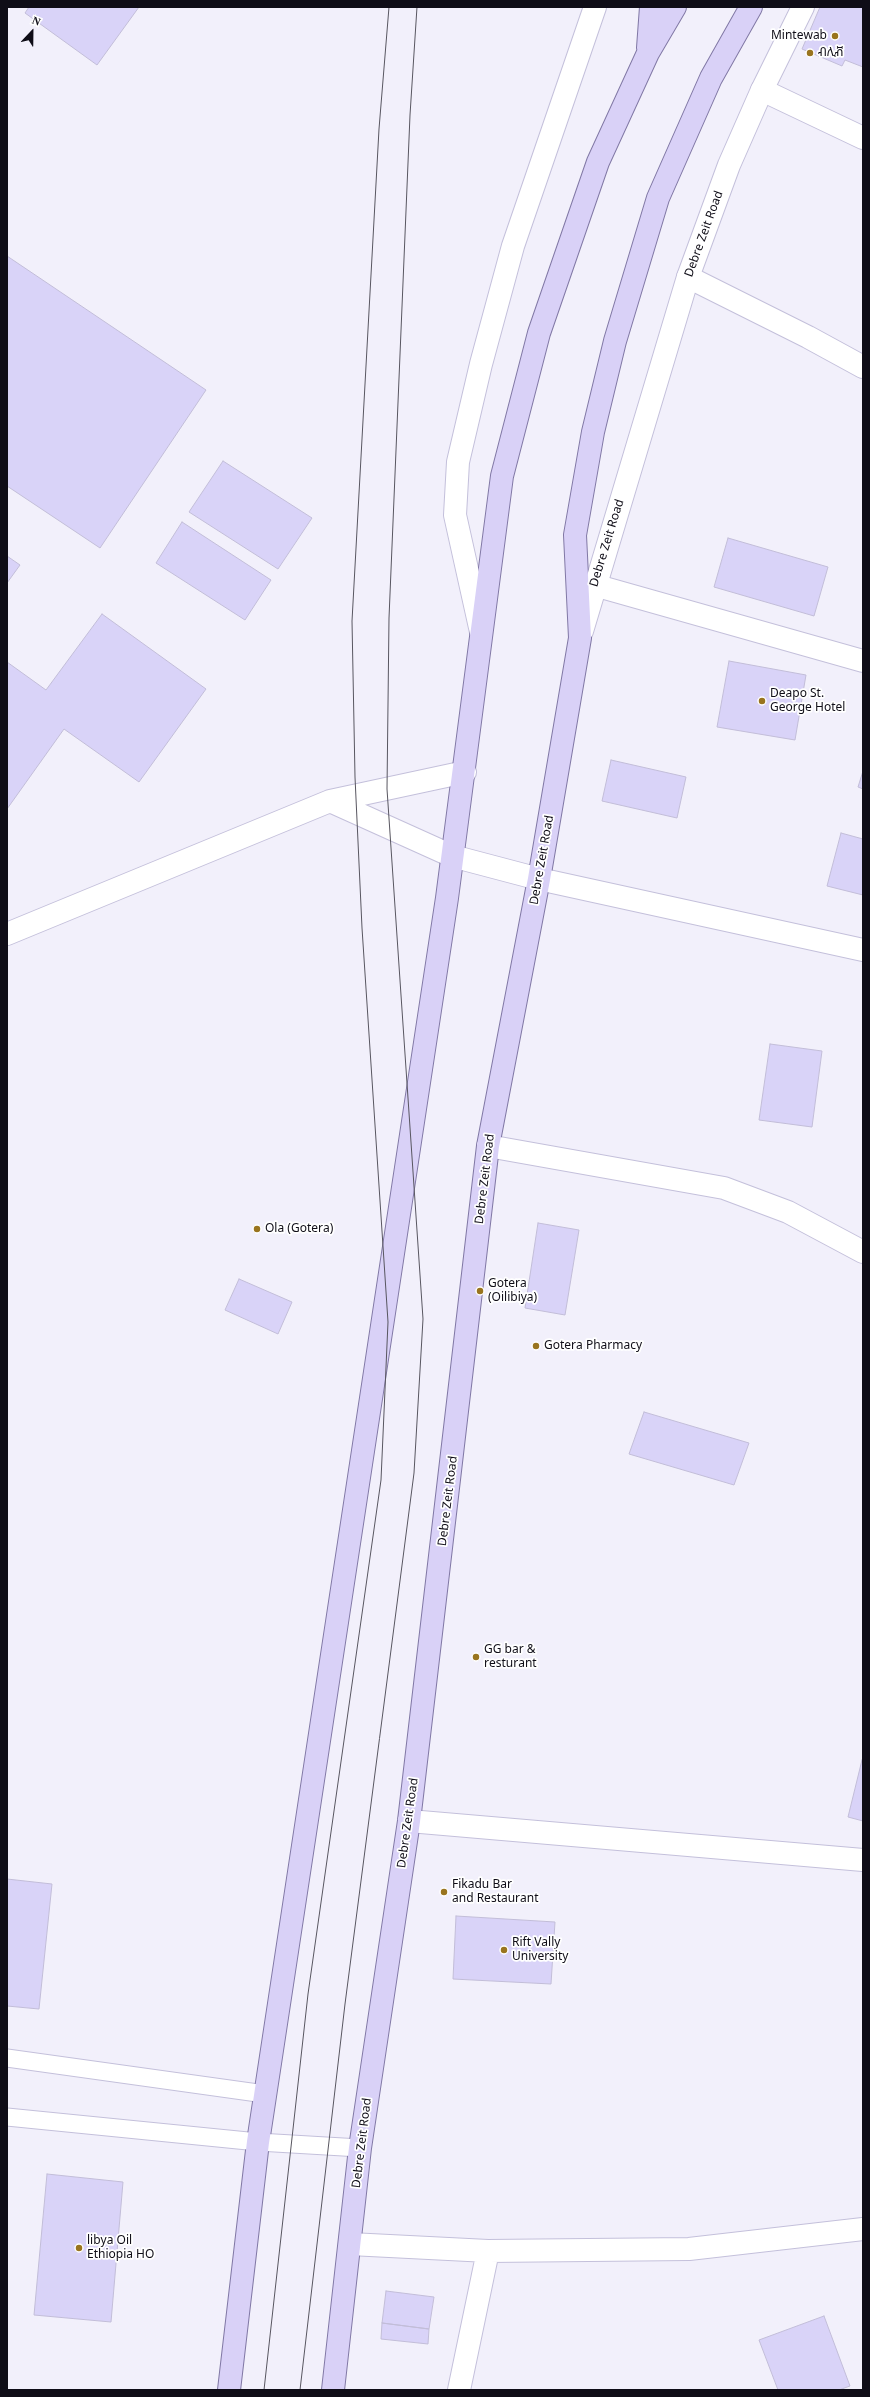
<!DOCTYPE html>
<html>
<head>
<meta charset="utf-8">
<style>
  body { margin:0 }
  #map { position:relative; width:870px; height:2397px; overflow:hidden; background:#f2f0fb; font-family:Georgia,serif }
  canvas { display:block }
  .frame { position:absolute; inset:0; border:8px solid #0f0d17; pointer-events:none }
  .north { position:absolute; left:12px; top:12px; width:40px; height:40px; -webkit-text-stroke:3px #fff; paint-order:stroke; rotate:22deg; font-size:11px; font-weight:700; line-height:16px; text-align:center; color:#0f0d17 }
  .north::after { content:''; display:block; margin:auto; width:14px; height:18px; background:#0f0d17; clip-path:polygon(50% 0,100% 100%,50% 72%,0 100%) }
</style>
</head>
<body>
<div id="map">
<canvas width="870" height="2397"></canvas>
<div class="frame"></div>
<div class="north">N</div>
</div>
<script>
const c = document.querySelector('canvas').getContext('2d');
c.lineJoin = 'round';
function fillPath(path, color) { c.fillStyle = color; c.fill(path, 'evenodd'); }
const toPath = rows => new Path2D(rows.map(r => 'M' + r).join(''));
function stroke(path, color, width, dash) { c.strokeStyle = color; c.lineWidth = width; c.lineCap = dash ? 'butt' : 'round'; c.setLineDash(dash || []); c.stroke(path); }
function label(font, color, halo, rows, align = 'center') {
  c.font = font + ' Georgia,"Noto Sans Ethiopic",serif'; c.lineWidth = 3.5; c.setLineDash([]); c.textBaseline = 'middle'; c.strokeStyle = halo; c.fillStyle = color; for (const [text, x, y, turn = 0] of rows) {
    c.save(); c.translate(x, y); c.rotate((+turn || 0) * Math.PI / 180); c.textAlign = isNaN(turn) ? turn : align; if (halo) c.strokeText(text, 0, 0); c.fillText(text, 0, 0); c.restore();
  }
}
const building = toPath([
  [29,7,139,7,97,65,25,13,29,7],
  [820,7,863,7,863,67,845,60,842,66,802,49,820,7],
  [7,256,206,390,100,548,7,486,7,256],
  [223,461,312,518,278,569,189,512,223,461],
  [182,522,271,580,245,620,156,563,182,522],
  [728,538,828,567,814,616,714,587,728,538],
  [7,556,20,565,7,583,7,556],
  [102,614,206,689,139,782,64,729,7,809,7,662,46,690,102,614],
  [729,661,806,675,795,740,717,727,729,661],
  [611,760,686,777,677,818,602,801,611,760],
  [863,771,863,789,858,787,863,771],
  [841,833,863,839,863,895,827,886,841,833],
  [770,1044,822,1051,812,1127,759,1120,770,1044],
  [538,1223,579,1230,565,1315,525,1308,538,1223],
  [239,1279,292,1302,278,1334,225,1310,239,1279],
  [644,1412,749,1443,734,1485,629,1454,644,1412],
  [862,1760,863,1760,863,1821,848,1817,862,1760],
  [7,1879,52,1884,39,2009,7,2006,7,1879],
  [456,1916,555,1922,551,1984,453,1979,456,1916],
  [47,2174,123,2182,111,2322,34,2315,47,2174],
  [386,2291,434,2297,429,2329,382,2323,386,2291],
  [824,2316,850,2386,839,2390,778,2390,759,2340,824,2316],
  [382,2323,429,2329,428,2344,381,2339,382,2323]
]);
const lane = toPath([
  [7,2058,265,2094],
  [7,2117,258,2142,360,2148]
]);
const street = toPath([
  [762,90,863,138],
  [688,277,808,337,863,367],
  [594,585,863,661],
  [330,801,452,856,539,879,863,950],
  [7,934,330,801,465,772],
  [488,1146,724,1188,788,1212,863,1252],
  [409,1821,863,1860],
  [350,2244,488,2251,689,2249,863,2229],
  [459,2390,488,2251]
]);
const secondary = toPath([
  [582,631,688,277,729,165,762,90,803,7],
  [481,632,455,515,458,462,481,364,513,246,595,7]
]);
const primary = toPath([
  [648,48,651,7],
  [229,2390,258,2142,447,898,502,476,539,333,598,162,648,53,675,7],
  [333,2390,360,2148,409,1821,488,1146,539,879,580,638,575,535,593,432,615,341,658,198,711,78,751,7]
]);
const tram = toPath([
  [264,2390,308,1994,381,1480,388,1322,362,928,355,777,352,621,379,129,389,7],
  [300,2390,345,2004,414,1473,423,1319,387,789,389,618,410,115,417,7]
]);
const markers = [
  [835,36,4,"#99741e"],
  [810,53,4,"#99741e"],
  [762,701,4,"#99741e"],
  [257,1229,4,"#99741e"],
  [480,1291,4,"#99741e"],
  [536,1346,4,"#99741e"],
  [476,1657,4,"#99741e"],
  [444,1892,4,"#99741e"],
  [504,1950,4,"#99741e"],
  [79,2248,4,"#99741e"]
];
const poiNames = [
  ["Mintewab",827,36,"right"],
  ["ብሊቭ",818,53],
  ["Deapo St.",770,694],
  ["George Hotel",770,708],
  ["Ola (Gotera)",265,1229],
  ["Gotera",488,1284],
  ["(Oilibiya)",488,1298],
  ["Gotera Pharmacy",544,1346],
  ["GG bar &",484,1650],
  ["resturant",484,1664],
  ["Fikadu Bar",452,1885],
  ["and Restaurant",452,1899],
  ["Rift Vally",512,1943],
  ["University",512,1957],
  ["libya Oil",87,2241],
  ["Ethiopia HO",87,2255]
];
const streetNames = [
  ["Debre Zeit Road",704,234,-70],
  ["Debre Zeit Road",607,543,-73],
  ["Debre Zeit Road",542,860,-80],
  ["Debre Zeit Road",485,1179,-83],
  ["Debre Zeit Road",448,1501,-83],
  ["Debre Zeit Road",408,1823,-82],
  ["Debre Zeit Road",362,2143,-83]
];
fillPath(building, '#d9d3f8');
stroke(building, '#c2bdd8', 1);
stroke(lane, '#c4c0db', 19);
stroke(street, '#c4c0db', 24);
stroke(secondary, '#c4c0db', 24);
stroke(primary, '#8178a5', 24);
stroke(lane, '#fff', 17);
stroke(street, '#fff', 22);
stroke(secondary, '#fff', 22);
stroke(primary, '#d9d1f7', 22);
stroke(tram, '#585660', 1);
for (const [x, y, r, color] of markers) { const dot = new Path2D(); dot.arc(x, y, r, 0, 2 * Math.PI); c.fillStyle = color; c.fill(dot); stroke(dot, '#fff', 1.5); }
label('12px', '#0f0d17', '#fff', poiNames, 'left');
label('12px', '#0f0d17', '#fff', streetNames);
</script>
</body>
</html>
